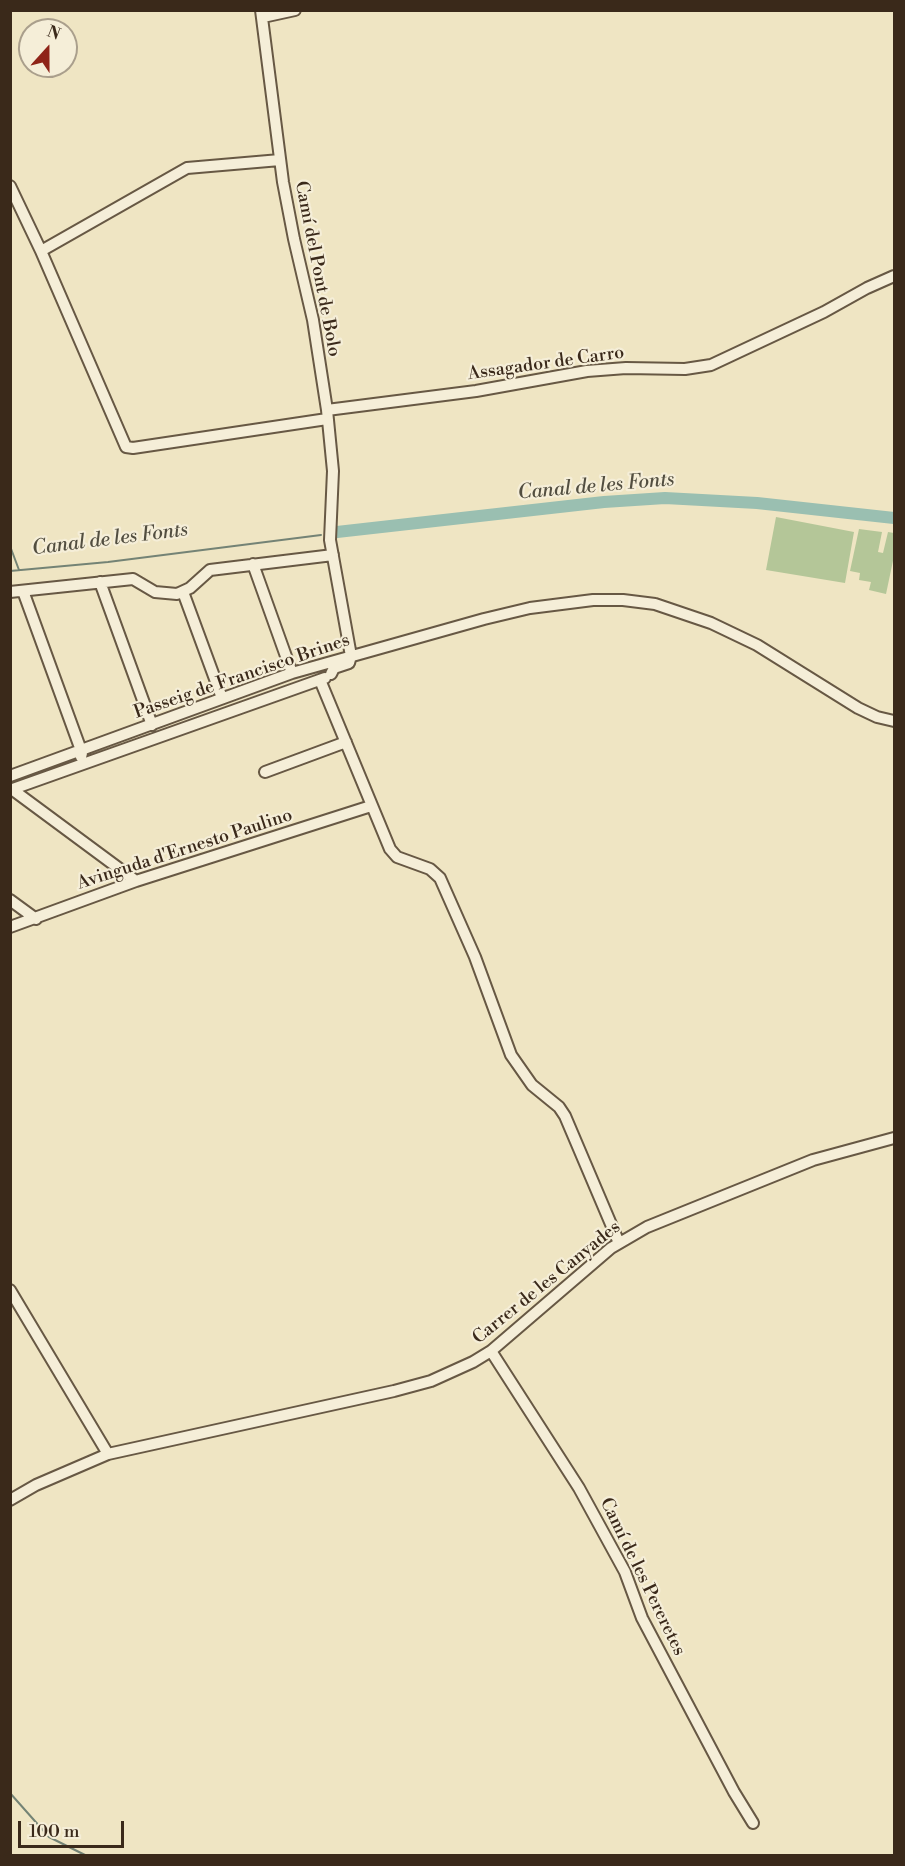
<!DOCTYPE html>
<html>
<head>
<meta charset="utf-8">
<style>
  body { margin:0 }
  #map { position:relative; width:905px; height:1866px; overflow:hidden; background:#efe5c3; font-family:"Libre Bodoni",serif }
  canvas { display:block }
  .frame { position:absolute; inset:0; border:12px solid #3a291a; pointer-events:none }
  .north { position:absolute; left:18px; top:18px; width:60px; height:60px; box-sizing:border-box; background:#f5eed8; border:2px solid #aa9f8c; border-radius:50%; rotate:21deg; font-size:16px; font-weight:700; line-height:24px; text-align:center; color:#3a291a }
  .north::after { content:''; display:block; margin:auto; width:21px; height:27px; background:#8f2418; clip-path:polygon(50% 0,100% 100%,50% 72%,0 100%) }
  .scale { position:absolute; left:18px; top:1821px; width:106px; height:27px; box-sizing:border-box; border:3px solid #3a291a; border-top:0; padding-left:8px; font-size:18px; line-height:21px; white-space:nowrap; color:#3a291a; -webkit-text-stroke:4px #f5eed8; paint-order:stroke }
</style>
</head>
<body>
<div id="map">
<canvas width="905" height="1866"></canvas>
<div class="frame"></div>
<div class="north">N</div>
<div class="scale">100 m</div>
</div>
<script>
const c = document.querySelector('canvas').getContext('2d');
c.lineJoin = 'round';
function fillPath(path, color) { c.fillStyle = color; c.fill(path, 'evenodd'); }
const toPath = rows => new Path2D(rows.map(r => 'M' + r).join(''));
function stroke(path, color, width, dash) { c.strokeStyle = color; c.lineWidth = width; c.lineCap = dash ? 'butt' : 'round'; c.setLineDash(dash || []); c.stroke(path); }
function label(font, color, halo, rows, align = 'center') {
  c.font = font + ' "Libre Bodoni",serif'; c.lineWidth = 4.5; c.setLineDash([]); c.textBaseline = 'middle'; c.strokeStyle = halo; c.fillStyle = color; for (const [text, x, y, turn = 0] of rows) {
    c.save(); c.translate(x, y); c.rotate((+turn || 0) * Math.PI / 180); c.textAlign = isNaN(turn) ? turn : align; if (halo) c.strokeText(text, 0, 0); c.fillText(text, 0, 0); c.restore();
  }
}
const green = toPath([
  [776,517,854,532,845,583,766,570],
  [859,529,882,532,878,552,888,554,883,553,888,532,894,533,894,556,886,594,869,590,871,582,859,580,860,573,850,571]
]);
const stream = toPath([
  [10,546,19,570],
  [10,571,108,562,321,535],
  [10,1793,49,1837,87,1856]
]);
const river = toPath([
  [337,532,604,502,665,498,757,503,894,518]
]);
const minor = toPath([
  [261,10,283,182,294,239,313,320,327,410,333,471,330,540,351,656,349,663,334,668,331,674],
  [263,17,295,10],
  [10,186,41,251,126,447,133,448,327,419],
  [41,251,187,168,280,160],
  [327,410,476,391,587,371,626,368,685,369,711,365,824,312,867,288,894,276],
  [253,564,292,673],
  [100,582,152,725],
  [23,591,82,753,81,757],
  [10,592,133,579,155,592,177,594,190,588,210,570,333,555],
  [183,592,222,698],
  [320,680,390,849,397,857,430,869,440,878,475,957,511,1055,532,1085,559,1107,565,1116,619,1243],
  [265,772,346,742],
  [10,776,292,673,484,619,530,608,593,600,623,600,655,604,711,623,757,645,858,708,877,717,894,721],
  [10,790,325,678],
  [13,790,136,881],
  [10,900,36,919],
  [10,927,136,881,371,806],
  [10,1290,108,1454],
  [491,1351,579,1488,625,1572,642,1618,734,1792,753,1823],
  [10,1500,36,1485,108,1454,394,1391,431,1381,473,1362,491,1351,611,1248,647,1227,813,1160,894,1138]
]);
const streetNames = [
  ["Camí del Pont de Bolo",317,269,79],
  ["Assagador de Carro",546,364,-8],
  ["Passeig de Francisco Brines",242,677,-19],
  ["Avinguda d'Ernesto Paulino",185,850,-18],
  ["Carrer de les Canyades",547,1283,-39],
  ["Camí de les Pereretes",642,1577,64]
];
const waterNames = [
  ["Canal de les Fonts",596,487,-5],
  ["Canal de les Fonts",110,540,-7]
];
fillPath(green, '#b4c698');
stroke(stream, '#748375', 2);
stroke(river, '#9abfb1', 12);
stroke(minor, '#675844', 14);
stroke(minor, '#f5eed8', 10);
label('18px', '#3a291a', '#f5eed8', streetNames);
label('italic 20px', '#524e40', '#f5eed8', waterNames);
</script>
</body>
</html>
